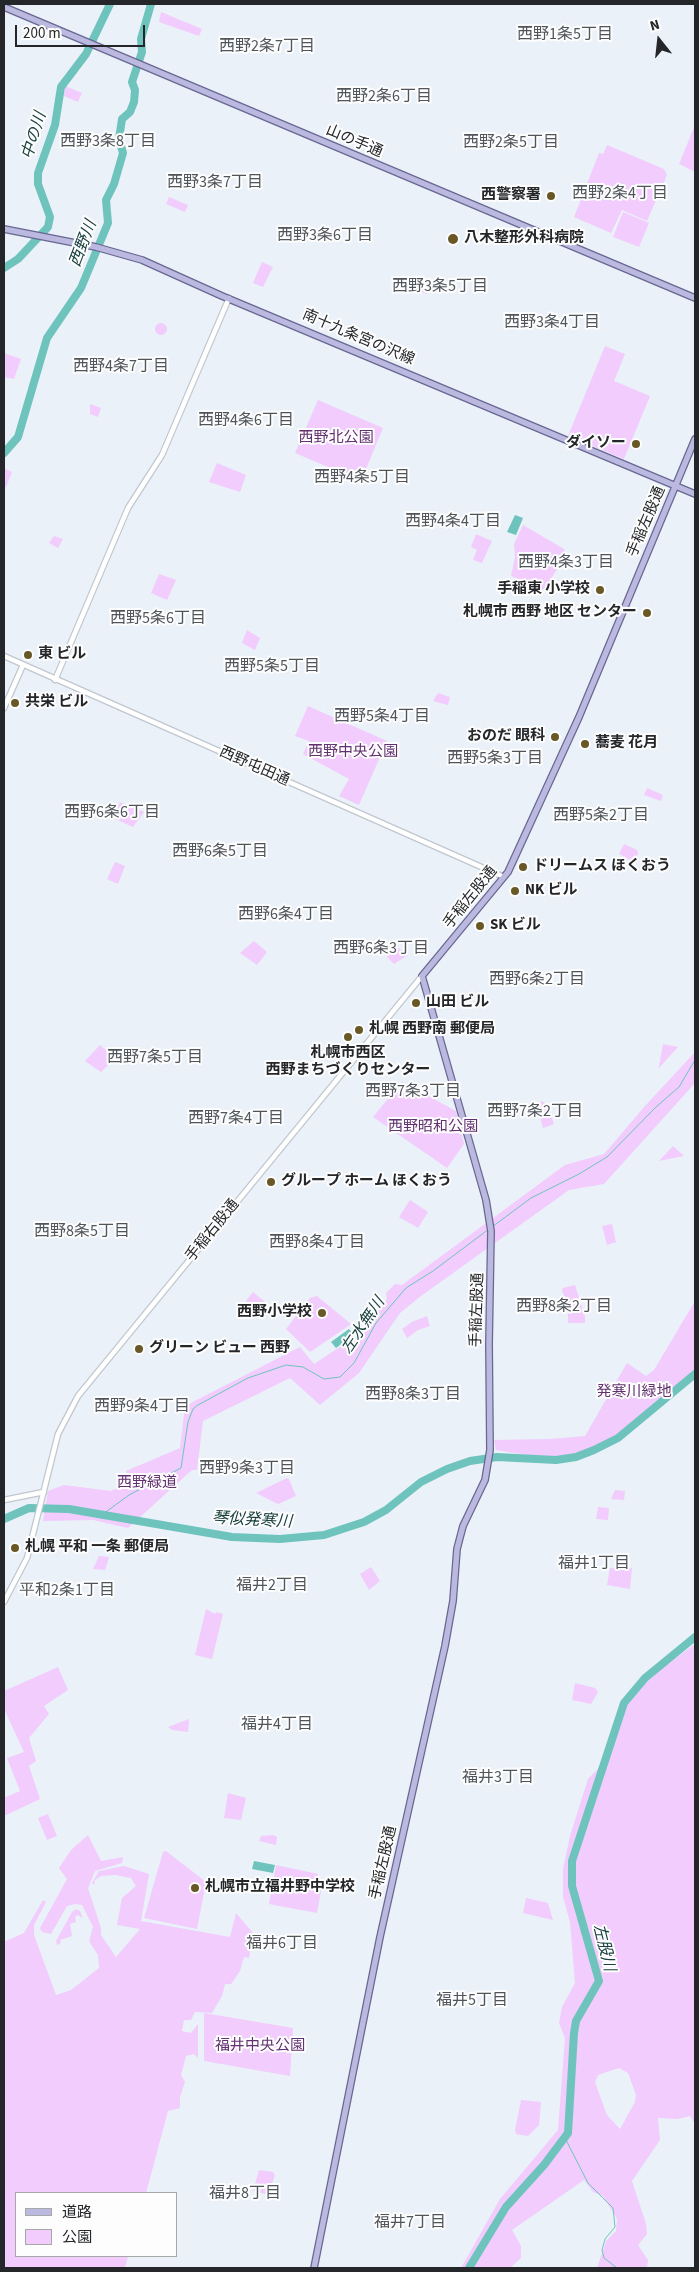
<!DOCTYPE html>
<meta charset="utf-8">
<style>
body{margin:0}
#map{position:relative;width:699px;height:2272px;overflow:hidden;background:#ebf1f9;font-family:"Source Sans 3","Noto Sans JP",sans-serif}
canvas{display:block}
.frame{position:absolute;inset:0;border:5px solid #242629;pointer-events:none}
.legend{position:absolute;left:15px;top:2192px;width:162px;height:65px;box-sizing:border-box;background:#fdfdfd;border:1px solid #a6a7a8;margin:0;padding:6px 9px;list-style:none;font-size:15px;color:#242629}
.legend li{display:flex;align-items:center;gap:10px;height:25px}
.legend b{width:25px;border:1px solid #a6a7a8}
.north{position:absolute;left:634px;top:15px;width:50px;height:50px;-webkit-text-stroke:4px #fdfdfd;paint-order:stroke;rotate:344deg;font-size:14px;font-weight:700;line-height:20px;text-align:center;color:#242629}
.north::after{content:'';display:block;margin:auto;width:18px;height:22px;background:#242629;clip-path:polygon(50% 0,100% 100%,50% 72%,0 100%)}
.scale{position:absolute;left:15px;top:25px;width:130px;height:22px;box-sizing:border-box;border:2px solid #242629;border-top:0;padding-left:6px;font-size:15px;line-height:18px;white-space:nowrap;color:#242629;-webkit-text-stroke:4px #fdfdfd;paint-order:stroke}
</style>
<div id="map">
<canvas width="699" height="2272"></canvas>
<div class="frame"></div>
<ul class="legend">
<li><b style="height:6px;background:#bbb9df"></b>道路</li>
<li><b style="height:14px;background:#f1ccfc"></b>公園</li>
</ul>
<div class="north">N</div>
<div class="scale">200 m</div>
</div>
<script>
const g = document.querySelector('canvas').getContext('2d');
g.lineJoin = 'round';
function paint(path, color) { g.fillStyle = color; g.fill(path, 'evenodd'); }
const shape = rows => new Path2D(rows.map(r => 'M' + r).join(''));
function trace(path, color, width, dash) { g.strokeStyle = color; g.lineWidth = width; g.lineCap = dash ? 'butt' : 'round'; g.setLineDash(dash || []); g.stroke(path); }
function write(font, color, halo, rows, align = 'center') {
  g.font = font + ' "Source Sans 3","Noto Sans JP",sans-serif'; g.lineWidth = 4; g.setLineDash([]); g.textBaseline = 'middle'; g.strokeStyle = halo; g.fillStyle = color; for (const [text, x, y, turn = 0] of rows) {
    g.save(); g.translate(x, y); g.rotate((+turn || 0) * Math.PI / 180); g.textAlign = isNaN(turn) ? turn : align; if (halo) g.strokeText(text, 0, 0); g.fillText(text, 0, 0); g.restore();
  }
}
const green = shape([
 [161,12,202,29,199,36,159,22],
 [65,86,82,93,78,102,64,96],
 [695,125,695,172,679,164],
 [607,145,664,169,667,175,647,221,622,210,611,233,574,217,599,153,603,154],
 [169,197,188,205,185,212,166,204],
 [623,212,649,223,639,247,613,237],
 [262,262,273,267,263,287,253,283],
 [419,278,431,283,427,294,414,289],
 '155 329a6 6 0 1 1 12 0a6 6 0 1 1-12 0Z',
 [605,346,625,354,614,381,650,396,624,459,568,436],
 [4,353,21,359,14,379,4,377],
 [318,400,383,428,361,481,338,471,331,484,322,481,328,467,295,453],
 [90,404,101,408,98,417,90,414],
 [217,463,246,475,240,492,209,482],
 [4,468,12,472,6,487,4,487],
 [523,525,564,549,566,555,544,590,511,576,515,557,514,544],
 [476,534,492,541,482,563,473,560,477,550,471,547],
 [54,536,63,539,58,548,49,543],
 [159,574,176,580,167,600,151,593],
 [247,630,260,638,255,650,242,643],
 [438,693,450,697,448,705,433,701],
 [308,706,387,741,359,805,339,796,349,779,303,754,309,741,295,736],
 [647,788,663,795,661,801,644,795],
 [120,802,144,812,133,827,113,818],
 [624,844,637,850,638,853,634,862,619,854],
 [115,862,125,866,118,884,107,879],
 [254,941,267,952,257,965,240,953],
 [391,943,408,955,394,964,387,957,391,952,387,949],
 [663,1044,678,1047,659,1068,659,1066],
 [100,1045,115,1058,101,1072,85,1061],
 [695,1052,695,1083,604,1184,569,1190,421,1296,400,1313,359,1373,320,1405,290,1378,203,1421,197,1470,192,1470,128,1528,93,1520,43,1521,48,1491,64,1485,111,1491,120,1487,120,1483,128,1478,126,1471,180,1448,185,1406,300,1347,314,1364,361,1333,387,1299,386,1293,395,1284,402,1285,565,1165,604,1154,645,1106],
 [402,1082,456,1111,464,1144,447,1168,373,1117],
 [541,1101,547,1104,554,1124,543,1128,539,1113,533,1118],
 [673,1146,684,1156,659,1161],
 [410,1200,428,1212,418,1228,399,1217],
 [612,1224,616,1242,607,1245,602,1226],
 [575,1285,585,1317,585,1323,568,1323,568,1309,562,1290,563,1288],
 [253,1292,265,1302,258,1311,246,1301],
 [317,1296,351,1324,310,1352,286,1329,310,1298],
 [695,1301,695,1371,619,1436,575,1456,539,1457,496,1450,494,1440,550,1439,585,1436,627,1363,646,1376,654,1370],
 [427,1316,430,1326,418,1330,407,1338,402,1329,412,1322],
 [287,1478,289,1479,296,1496,278,1504,256,1493],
 [615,1490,625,1491,624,1500,611,1499],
 [598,1507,609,1508,608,1520,596,1519],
 [99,1556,109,1557,105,1570,93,1569],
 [371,1567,380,1581,369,1590,360,1574],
 [610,1568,632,1568,630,1589,607,1585],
 [206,1609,215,1614,216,1612,223,1614,212,1659,195,1655],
 [695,1644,695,2124,690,2116,678,2119,658,2118,660,2140,632,2181,646,2224,647,2234,638,2245,648,2260,647,2268,597,2268,606,2241,616,2231,617,2219,603,2196,593,2192,584,2180,512,2230,521,2246,521,2258,510,2268,461,2268,500,2199,558,2130,565,2038,559,2023,562,2007,575,1983,570,1922,563,1897,563,1869,570,1836,588,1779,609,1757,630,1697,658,1671],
 [619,2068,628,2073,636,2095,635,2102,620,2129,607,2115,595,2082,598,2075],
 [58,1667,68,1690,44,1706,49,1714,29,1738,36,1761,29,1766,40,1799,4,1816,4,1798,20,1791,7,1758,24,1752,4,1709,4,1691],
 [575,1683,595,1688,598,1692,591,1704,572,1700],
 [189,1719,188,1732,172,1730,168,1727],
 [228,1793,246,1798,241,1820,224,1818],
 [48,1814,57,1836,47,1840,38,1818],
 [88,1835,101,1861,123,1857,122,1863,95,1871,88,1888,101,1928,101,1935,116,1957,140,1929,117,1925,122,1898,136,1886,131,1878,115,1875,101,1876,95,1880,94,1885,92,1883,99,1871,124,1866,149,1874,141,1921,230,1937,236,1913,253,1933,249,1958,244,1957,240,1971,231,1984,225,1984,222,1996,212,2013,195,2012,191,2020,184,2020,182,2031,191,2033,198,2024,198,2058,194,2054,186,2056,181,2075,185,2082,180,2097,180,2108,168,2111,146,2193,16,2193,16,2256,128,2256,125,2268,4,2268,4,1942,24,1933,43,1900,46,1902,34,1925,34,1935,56,1995,71,1990,99,1968,98,1955,89,1941,93,1927,82,1905,75,1904,67,1906,51,1934,42,1932,40,1928,67,1879,59,1868,71,1850],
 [273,1835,277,1837,276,1845,259,1841,261,1836],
 [166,1851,206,1882,197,1929,144,1918,163,1852],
 [276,1865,318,1874,317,1878,323,1880,317,1913,269,1904],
 [526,1898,548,1903,553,1920,523,1913],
 [76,1909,80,1911,83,1918,78,1915,75,1917,76,1922,70,1924,72,1936,60,1940,61,1943,57,1945,56,1941,72,1912],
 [204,2013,293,2028,290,2076,204,2061],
 [521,2100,541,2102,539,2125,528,2136,516,2134,515,2130],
 [259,2170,273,2172,275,2175,269,2192,265,2194,253,2191]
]);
const water = shape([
 [515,515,523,518,516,535,507,532],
 [349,1329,354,1335,336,1348,331,1342],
 [254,1861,275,1865,273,1873,252,1869]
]);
const stream = shape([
 [492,1227,531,1198,579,1174,607,1157,656,1107,679,1087,695,1060],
 [103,1514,129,1495,181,1468,188,1422,193,1409,198,1405,248,1378,286,1365,303,1367,324,1379,340,1377,354,1363,376,1323,406,1288,433,1271,489,1229],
 [565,2138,588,2183,613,2208,615,2227,605,2239,602,2250,604,2258,617,2268]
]);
const river = shape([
 [4,268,18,259,48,227,50,217,38,184,38,173,55,125,61,87,86,54,110,4],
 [4,453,18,437,47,338,81,288,108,223,106,200,114,184,123,153,119,139,122,119,130,112,134,102,135,90,132,82,142,52,141,39,151,4],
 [4,1519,29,1508,69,1509,232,1537,280,1539,324,1535,364,1522,386,1510,421,1482,447,1469,470,1461,497,1457,556,1460,576,1457,594,1450,618,1438,695,1374],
 [469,2268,506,2207,544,2165,568,2133,574,2033,576,2021,599,1981,572,1886,572,1861,624,1703,645,1678,695,1637]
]);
const minor = shape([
 [4,656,504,877],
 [55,680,128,508,162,455,229,298],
 [4,708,23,665],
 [4,1500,44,1492],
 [4,1602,27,1558,58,1434,78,1396,422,976]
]);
const major = shape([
 [4,7,695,298],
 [4,229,96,247,142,260,222,296,695,494],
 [314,2268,380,1937,445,1646,453,1601,457,1549,463,1526,485,1480,490,1450,489,1344,491,1231,486,1200,422,976,508,872,579,717,695,439]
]);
const markers = [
 [551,196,5,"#685826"],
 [453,239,6,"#685826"],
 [636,444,5,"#685826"],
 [600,590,5,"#685826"],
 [647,613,5,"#685826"],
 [28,655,5,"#685826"],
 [15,703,5,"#685826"],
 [555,737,5,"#685826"],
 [585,744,5,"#685826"],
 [523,867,5,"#685826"],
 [515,891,5,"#685826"],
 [480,926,5,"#685826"],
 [416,1003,5,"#685826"],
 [359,1030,5,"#685826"],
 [348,1037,5,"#685826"],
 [271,1182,5,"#685826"],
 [322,1313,5,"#685826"],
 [139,1349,5,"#685826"],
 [15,1548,5,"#685826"],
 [195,1888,5,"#685826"]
];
const streetNames = [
 ["山の手通",354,142,23],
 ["南十九条宮の沢線",358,338,23],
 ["手稲左股通",647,522,-67],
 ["西野屯田通",254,767,24],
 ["手稲左股通",471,898,-51],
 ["手稲右股通",213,1231,-51],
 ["手稲左股通",478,1310,-88],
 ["手稲左股通",384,1863,-77]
];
const poiNames = [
 ["西警察署",541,196,"right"],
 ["八木整形外科病院",464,239],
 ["ダイソー",626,444,"right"],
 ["手稲東 小学校",590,590,"right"],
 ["札幌市 西野 地区 センター",637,613,"right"],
 ["東 ビル",38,655],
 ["共栄 ビル",25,703],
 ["おのだ 眼科",545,737,"right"],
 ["蕎麦 花月",595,744],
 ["ドリームス ほくおう",533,867],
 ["NK ビル",525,891],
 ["SK ビル",490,926],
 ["山田 ビル",426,1003],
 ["札幌 西野南 郵便局",369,1030],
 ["札幌市西区",348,1054,"center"],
 ["西野まちづくりセンター",348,1071,"center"],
 ["グループ ホーム ほくおう",281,1182],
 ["西野小学校",312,1313,"right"],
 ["グリーン ビュー 西野",149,1349],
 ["札幌 平和 一条 郵便局",25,1548],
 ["札幌市立福井野中学校",205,1888]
];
const parkNames = [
 ["西野北公園",336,439],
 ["西野中央公園",353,753],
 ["西野昭和公園",433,1128],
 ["発寒川緑地",634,1393],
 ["西野緑道",147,1484],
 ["福井中央公園",260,2047]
];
const neighbourhoodNames = [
 ["西野1条5丁目",565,35],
 ["西野2条7丁目",267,47],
 ["西野2条6丁目",384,97],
 ["西野3条8丁目",108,142],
 ["西野2条5丁目",511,143],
 ["西野3条7丁目",215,183],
 ["西野2条4丁目",620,194],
 ["西野3条6丁目",325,236],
 ["西野3条5丁目",440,287],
 ["西野3条4丁目",552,323],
 ["西野4条7丁目",121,367],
 ["西野4条6丁目",246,421],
 ["西野4条5丁目",362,478],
 ["西野4条4丁目",453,522],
 ["西野4条3丁目",566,563],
 ["西野5条6丁目",158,619],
 ["西野5条5丁目",272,667],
 ["西野5条4丁目",382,717],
 ["西野5条3丁目",495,759],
 ["西野6条6丁目",112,813],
 ["西野5条2丁目",601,816],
 ["西野6条5丁目",220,852],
 ["西野6条4丁目",286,915],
 ["西野6条3丁目",381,949],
 ["西野6条2丁目",537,980],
 ["西野7条5丁目",155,1058],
 ["西野7条3丁目",413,1092],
 ["西野7条2丁目",535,1112],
 ["西野7条4丁目",236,1119],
 ["西野8条5丁目",82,1232],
 ["西野8条4丁目",317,1243],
 ["西野8条2丁目",564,1307],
 ["西野8条3丁目",413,1395],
 ["西野9条4丁目",142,1407],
 ["西野9条3丁目",247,1469],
 ["福井1丁目",594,1564],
 ["福井2丁目",272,1586],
 ["平和2条1丁目",67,1591],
 ["福井4丁目",277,1725],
 ["福井3丁目",498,1778],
 ["福井6丁目",282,1944],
 ["福井5丁目",472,2001],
 ["福井8丁目",245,2194],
 ["福井7丁目",410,2223]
];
const waterNames = [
 ["中の川",35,136,-73],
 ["西野川",84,244,-69],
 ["左水無川",364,1326,-56],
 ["琴似発寒川",252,1521,3],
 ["左股川",603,1948,76]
];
paint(green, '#f1ccfc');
paint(water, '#6ec4bd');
trace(stream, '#6ec4bd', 1);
trace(river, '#6ec4bd', 8);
trace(minor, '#c1c7ce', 7);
trace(major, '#686792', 8);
trace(minor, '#fff', 4.5);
trace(major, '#bbb9df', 5.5);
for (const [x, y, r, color] of markers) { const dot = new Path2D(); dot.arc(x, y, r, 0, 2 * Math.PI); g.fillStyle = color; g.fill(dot); trace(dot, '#fdfdfd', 2); }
write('15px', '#242629', '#fdfdfd', streetNames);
write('bold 15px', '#242629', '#fdfdfd', poiNames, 'left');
write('15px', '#623170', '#fdfdfd', parkNames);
write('16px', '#50555b', '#fdfdfd', neighbourhoodNames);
write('italic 16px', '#19413f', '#fdfdfd', waterNames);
</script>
